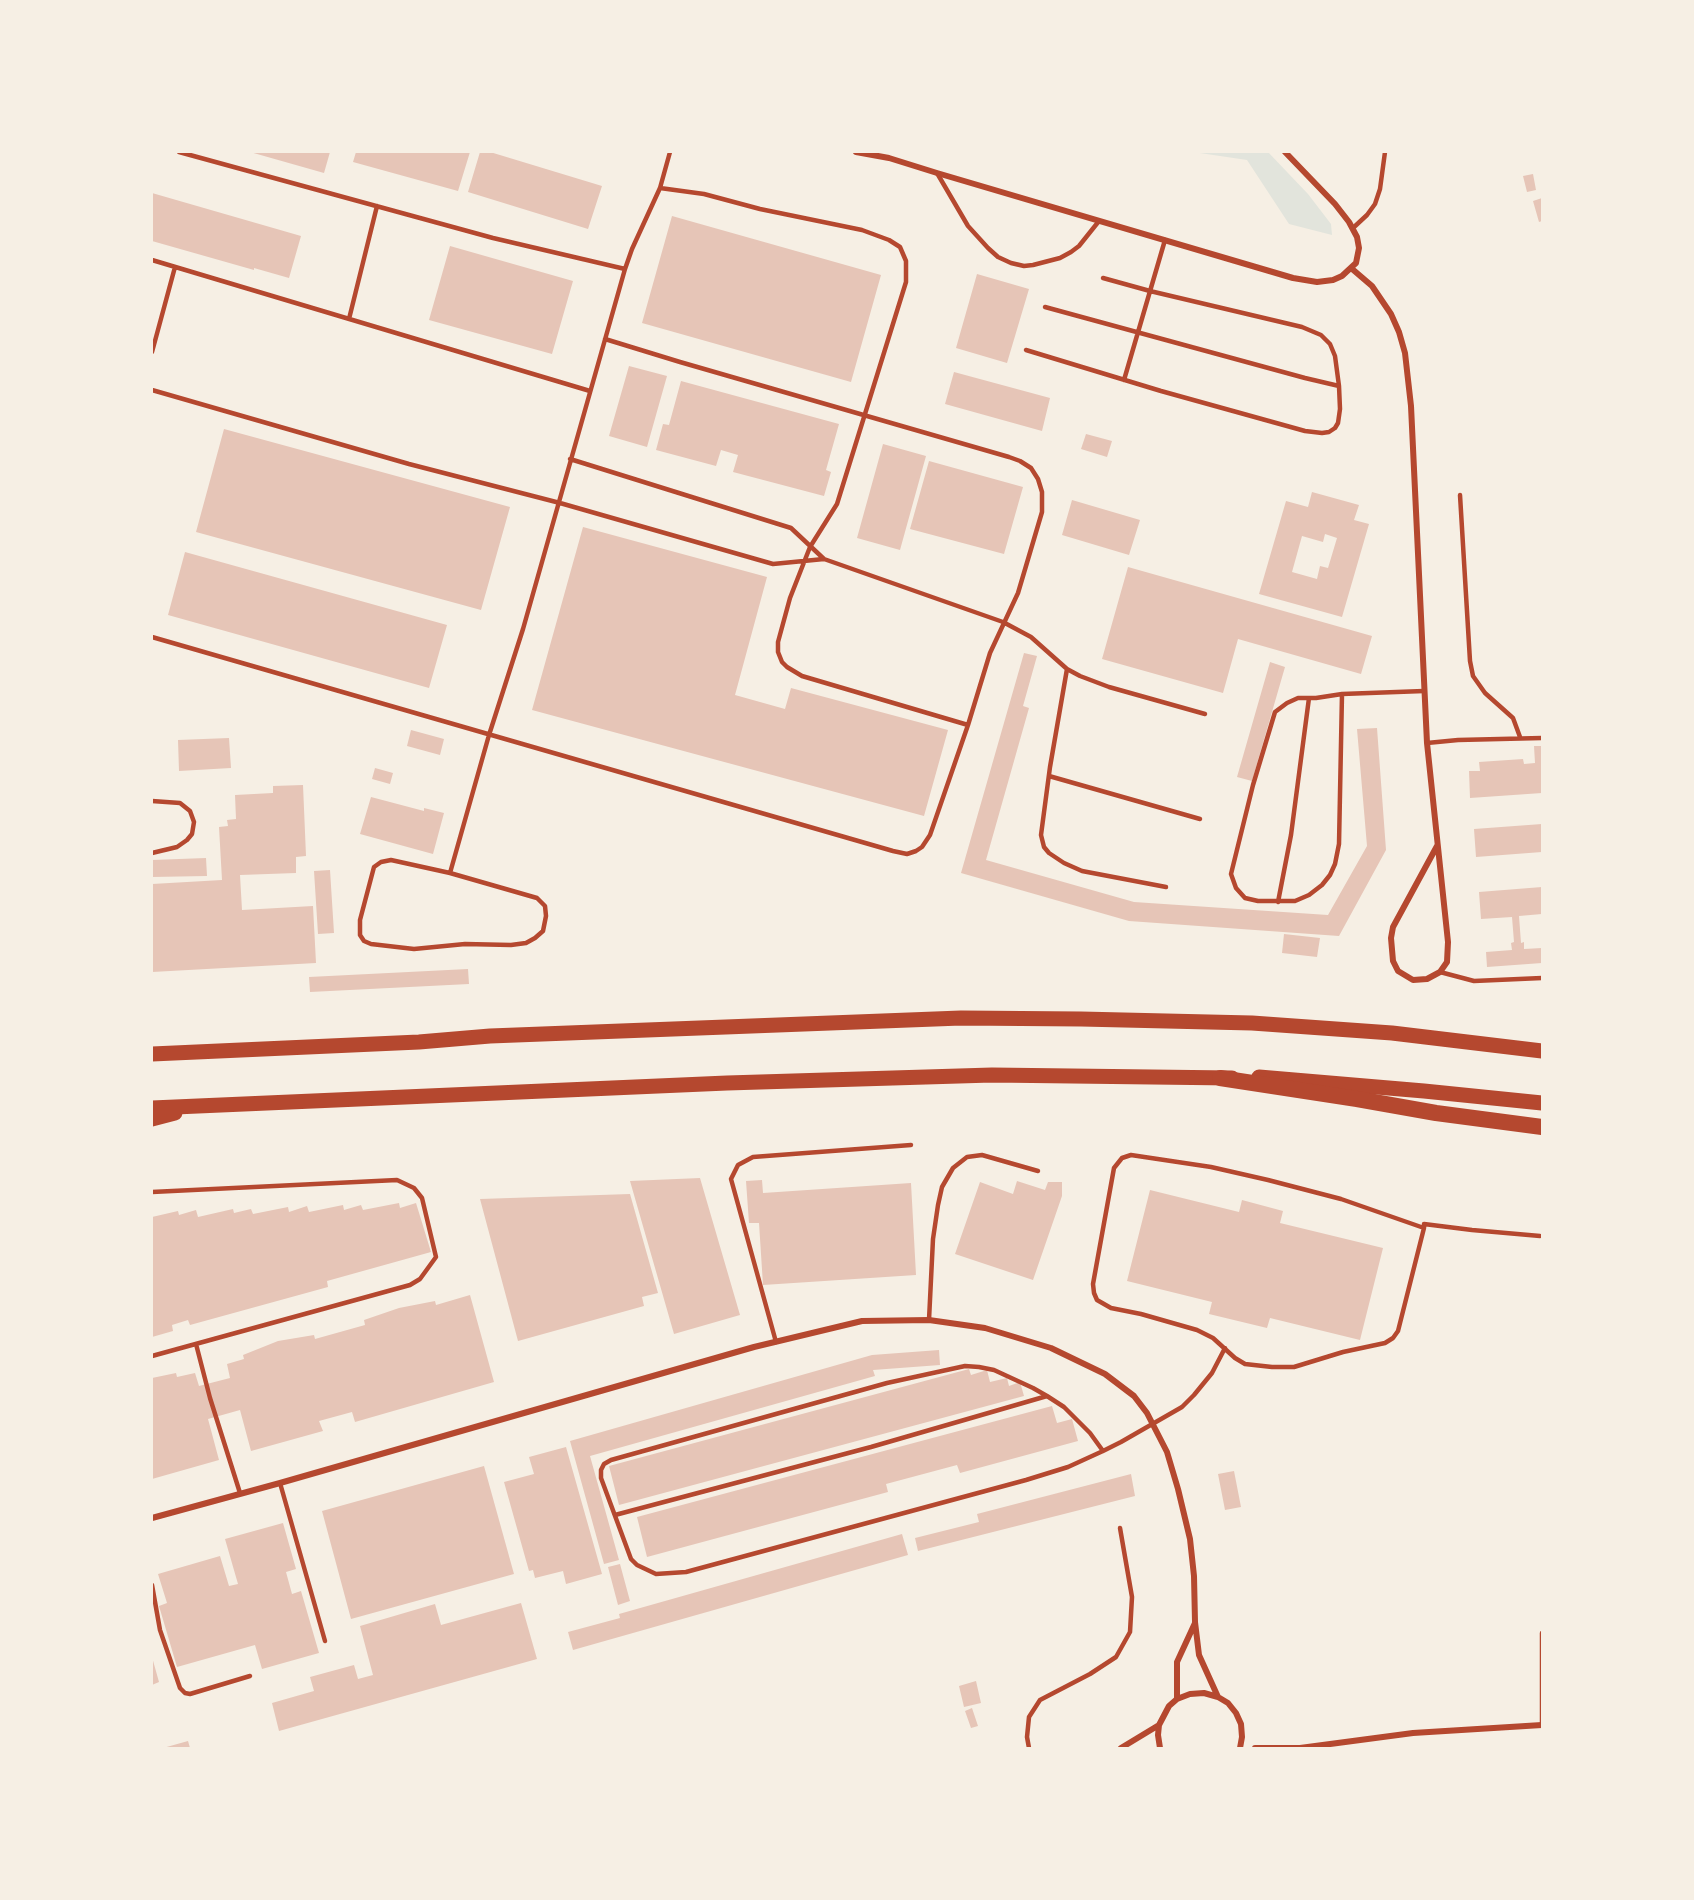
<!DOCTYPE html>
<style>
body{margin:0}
#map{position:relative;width:1694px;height:1900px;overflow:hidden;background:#f6efe4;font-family:"Source Sans 3",sans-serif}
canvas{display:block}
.frame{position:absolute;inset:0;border:153px solid #f6efe4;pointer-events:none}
</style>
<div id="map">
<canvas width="1694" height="1900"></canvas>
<div class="frame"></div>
</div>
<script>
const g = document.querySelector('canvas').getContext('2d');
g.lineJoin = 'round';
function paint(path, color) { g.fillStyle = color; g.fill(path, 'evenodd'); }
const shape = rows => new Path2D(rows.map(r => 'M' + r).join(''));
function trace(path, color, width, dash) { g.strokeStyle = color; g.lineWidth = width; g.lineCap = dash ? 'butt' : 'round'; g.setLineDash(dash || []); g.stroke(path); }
const green = shape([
 [1193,152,1268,152,1308,194,1331,224,1332,235,1289,224,1247,160]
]);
const building = shape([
 [250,152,330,152,324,173],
 [356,152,470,152,458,191,353,162],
 [480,152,490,152,602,186,588,229,468,192],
 [1533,174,1536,190,1527,192,1523,176],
 [152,193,301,236,289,278,254,268,254,270,152,241],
 [1542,198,1542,221,1539,222,1533,201],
 [672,216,881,275,851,382,642,323],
 [450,246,573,281,552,354,429,320],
 [977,274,1029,289,1007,363,956,348],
 [629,366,667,376,647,447,609,436],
 [954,372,1050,398,1042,431,945,404],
 [681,381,839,424,826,470,831,472,824,496,733,472,738,455,721,450,716,466,656,450,663,424,669,425],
 [224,429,510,507,481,610,196,532],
 [1086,434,1112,441,1107,457,1081,449],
 [883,444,926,456,900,550,857,538],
 [929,461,1023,487,1004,554,910,529],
 [1312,492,1359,505,1354,520,1369,524,1342,617,1259,594,1286,501,1308,507],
 [1325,534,1337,538,1328,568,1320,566,1317,579,1292,572,1302,536,1323,542],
 [1072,500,1140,520,1129,555,1062,535],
 [583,527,767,577,735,695,785,709,791,688,948,730,924,816,532,710],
 [185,552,447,625,429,688,168,615],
 [1128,567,1372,636,1361,674,1238,639,1223,693,1102,659],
 [1024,653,1037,656,1023,706,1029,708,986,860,1134,902,1328,915,1367,846,1357,729,1377,728,1386,850,1339,936,1129,921,961,873],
 [1270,662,1285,667,1252,781,1237,777],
 [411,730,444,739,440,755,407,746],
 [229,738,231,768,179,771,178,740],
 [1534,746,1541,746,1542,793,1470,798,1469,771,1480,771,1479,762,1523,759,1524,764,1535,763],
 [375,768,393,773,390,784,372,779],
 [303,785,306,856,296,857,296,873,240,875,242,910,313,906,316,963,152,972,152,884,222,880,219,827,228,826,227,820,236,819,235,795,273,793,273,786],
 [371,797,424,811,424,808,444,813,433,854,360,834],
 [1542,824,1542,852,1476,857,1474,829],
 [206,858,207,876,152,877,152,860],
 [330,870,334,933,318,934,314,871],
 [1542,887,1542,914,1519,916,1521,943,1524,942,1524,949,1542,948,1542,963,1487,967,1486,952,1512,950,1511,943,1514,942,1512,917,1481,919,1479,892],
 [1284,934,1320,938,1317,957,1282,953],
 [468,969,469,984,310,992,309,977],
 [700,1178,740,1315,674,1334,630,1181],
 [762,1180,763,1193,911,1183,916,1275,763,1285,759,1223,749,1223,746,1181],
 [1017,1181,1045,1190,1048,1182,1062,1182,1062,1196,1033,1280,955,1254,980,1182,1013,1194],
 [1150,1190,1239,1212,1242,1200,1283,1211,1280,1223,1383,1248,1360,1340,1270,1318,1267,1328,1209,1314,1212,1302,1127,1281],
 [630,1194,658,1293,642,1297,644,1306,518,1341,480,1199],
 [399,1203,400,1208,416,1203,431,1252,327,1281,328,1287,190,1325,188,1320,172,1325,173,1331,152,1337,152,1217,178,1211,179,1215,196,1210,198,1217,233,1209,234,1213,251,1209,253,1214,288,1207,289,1212,307,1206,309,1212,343,1205,344,1210,361,1205,363,1210],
 [470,1295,494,1382,355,1422,352,1412,319,1421,323,1431,251,1451,240,1410,208,1419,219,1460,152,1479,152,1378,176,1373,177,1377,195,1373,199,1386,230,1378,227,1364,244,1359,243,1355,278,1341,314,1335,315,1339,365,1325,364,1320,399,1308,435,1301,436,1305],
 [939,1350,940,1365,873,1370,875,1376,590,1456,619,1560,604,1564,570,1441,872,1355],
 [969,1369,971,1375,987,1370,990,1382,1007,1378,1009,1386,1020,1382,1024,1396,619,1505,609,1466],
 [1052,1406,1057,1423,1072,1419,1078,1441,960,1473,957,1465,886,1484,888,1492,647,1557,637,1517],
 [566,1447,602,1574,566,1584,563,1571,535,1578,533,1570,529,1571,504,1482,534,1474,529,1457],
 [484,1466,514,1574,351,1619,322,1511],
 [1234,1471,1241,1507,1225,1510,1218,1474],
 [1131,1474,1135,1496,918,1551,915,1538,979,1522,977,1514],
 [283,1523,296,1569,286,1572,292,1594,301,1591,319,1653,262,1669,255,1645,177,1667,159,1606,167,1603,158,1574,220,1556,229,1586,238,1584,225,1539],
 [902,1534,908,1555,573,1650,568,1632,620,1618,619,1614],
 [620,1564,630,1601,618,1605,608,1567],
 [521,1603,537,1659,279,1731,272,1703,314,1691,310,1677,354,1665,358,1679,373,1675,360,1626,435,1604,441,1625],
 [152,1657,159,1682,152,1685],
 [976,1681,981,1703,964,1707,959,1686],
 [972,1708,978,1726,971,1728,965,1711],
 [188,1741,190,1748,163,1748]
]);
const service = shape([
 [179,152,493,238,625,269],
 [937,173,968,226,988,248,998,257,1011,263,1024,266,1033,265,1060,258,1071,252,1079,246,1099,221],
 [660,188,704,194,760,209,862,230,889,240,900,247,906,261,906,282,837,504,810,547,790,598,778,642,778,652,782,662,787,667,802,676,968,725],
 [1353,228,1367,215,1375,204,1380,189,1385,152],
 [152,260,590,391],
 [1103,278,1150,291,1302,327,1321,335,1330,344,1335,356,1339,386],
 [349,319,377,206],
 [1026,350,1161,391,1305,431,1322,433,1329,432,1335,428,1338,423,1340,409,1339,386,1305,378,1045,307],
 [152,352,175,267],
 [1124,380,1165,240],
 [152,390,409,464,560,503,773,564,824,559],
 [570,459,791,528,824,559,1003,622,1031,637,1067,669,1080,676,1109,687,1205,714],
 [1460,495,1470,661,1473,676,1485,693,1513,718,1520,737],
 [152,637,893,851,907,854,916,851,922,847,930,835,968,725,990,653,1018,593,1042,512,1042,492,1038,479,1031,468,1020,461,1009,457,680,362,605,339],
 [1067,669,1050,767,1041,835,1044,847,1049,853,1064,863,1082,871,1166,887],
 [1342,694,1339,844,1335,864,1330,875,1322,885,1309,895,1295,901,1258,901,1245,898,1236,888,1231,874,1253,785,1275,712,1287,703,1298,698,1316,698,1342,694,1424,691],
 [1427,743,1458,740,1542,738],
 [1049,776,1200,819],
 [152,801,180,803,190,811,194,822,192,834,187,840,177,847,152,853],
 [391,860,450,873,537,898,545,906,546,916,543,931,535,938,526,943,511,945,465,944,414,949,371,944,364,941,360,935,360,920,374,867,381,862,391,860],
 [450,873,489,735,523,629,625,269,632,249,660,188,670,152],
 [1278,902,1291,835,1309,698],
 [1440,972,1474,981,1542,978],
 [152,1192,397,1180,414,1188,422,1198,436,1257,420,1279,410,1285,152,1356],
 [1424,1228,1341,1199,1268,1180,1211,1167,1131,1155,1122,1158,1114,1168,1093,1284,1094,1293,1097,1300,1111,1308,1141,1314,1197,1330,1213,1338,1235,1358,1245,1364,1272,1367,1294,1367,1343,1352,1385,1343,1393,1338,1398,1331,1424,1228,1424,1224,1472,1230,1540,1236],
 [929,1320,933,1239,938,1205,942,1187,953,1168,967,1157,982,1155,1038,1171],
 [776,1342,731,1179,738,1165,753,1157,911,1145],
 [196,1344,210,1398,240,1493],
 [1103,1451,1090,1433,1064,1407,1047,1396,1033,1388,994,1370,979,1367,965,1366,887,1383,611,1460,604,1464,601,1470,601,1478,631,1559,637,1565,656,1574,686,1572,1026,1480,1068,1467,1103,1451,1121,1442,1182,1407,1194,1395,1212,1373,1225,1348],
 [280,1483,325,1641],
 [615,1515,871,1447,1047,1396],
 [152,1585,160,1630,180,1688,185,1693,190,1694,250,1676],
 [1542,1725,1542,1633],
 [1029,1748,1027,1737,1029,1717,1040,1700,1090,1674,1116,1657,1130,1632,1132,1597,1120,1528]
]);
const minor = shape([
 [856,152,889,158,937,173,1293,278,1317,282,1333,280,1342,276,1356,263,1359,248,1357,237,1349,222,1335,204,1285,152],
 [1351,268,1372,286,1391,314,1399,332,1405,353,1411,406,1427,743,1448,942,1447,962,1440,972,1427,979,1413,980,1398,971,1393,961,1391,938,1393,927,1437,846],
 [152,1518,280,1483,754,1347,862,1321,929,1320,985,1328,1051,1348,1105,1374,1134,1396,1147,1413,1167,1452,1178,1489,1190,1539,1194,1576,1195,1622,1199,1655,1218,1697],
 [1177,1699,1177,1662,1195,1623],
 [1121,1748,1159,1725],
 [1160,1748,1158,1735,1159,1725,1169,1706,1177,1699,1190,1694,1204,1693,1218,1697,1228,1703,1236,1713,1241,1724,1242,1737,1240,1748],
 [1255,1748,1300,1748,1413,1733,1542,1725]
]);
const trunk = shape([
 [152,1054,419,1042,490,1036,961,1018,1081,1019,1252,1023,1392,1033,1542,1051],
 [1259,1077,1424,1091,1542,1103],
 [152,1108,727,1083,992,1075,1232,1078],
 [152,1119,175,1113]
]);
const motorway = shape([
 [1220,1078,1357,1099,1436,1113,1542,1127]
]);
paint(green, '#e2e4dc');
paint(building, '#e6c5b7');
trace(service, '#b5482f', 4.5);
trace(minor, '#b5482f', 6);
trace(trunk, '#b5482f', 15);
trace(motorway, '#b5482f', 16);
</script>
